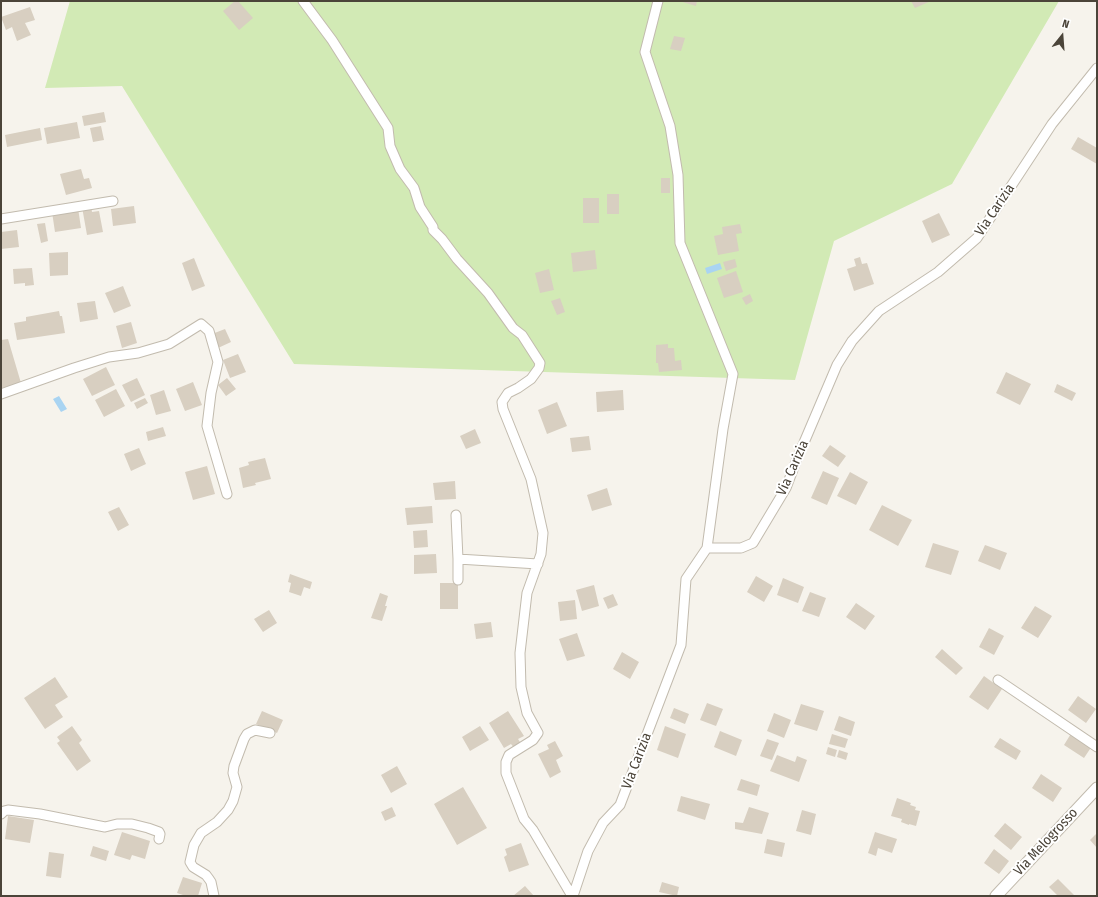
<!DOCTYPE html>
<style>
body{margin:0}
#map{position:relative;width:1098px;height:897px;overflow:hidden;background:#f6f3ec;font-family:"Fira Sans Condensed",sans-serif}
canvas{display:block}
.frame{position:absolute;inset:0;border:2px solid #4b4439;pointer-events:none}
.north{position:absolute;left:1042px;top:16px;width:40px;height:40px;-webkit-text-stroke:3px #fff;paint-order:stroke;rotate:17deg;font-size:11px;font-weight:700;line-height:16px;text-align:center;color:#4b4439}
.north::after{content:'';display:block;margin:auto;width:14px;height:18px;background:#4b4439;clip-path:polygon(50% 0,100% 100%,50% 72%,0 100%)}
</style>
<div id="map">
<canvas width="1098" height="897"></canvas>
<div class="frame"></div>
<div class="north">N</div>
</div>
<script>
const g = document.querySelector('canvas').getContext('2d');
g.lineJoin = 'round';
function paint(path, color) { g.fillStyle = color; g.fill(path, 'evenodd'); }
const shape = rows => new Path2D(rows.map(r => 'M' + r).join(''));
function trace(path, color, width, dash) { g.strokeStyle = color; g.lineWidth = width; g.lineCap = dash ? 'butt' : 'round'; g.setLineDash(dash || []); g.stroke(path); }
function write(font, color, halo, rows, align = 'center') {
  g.font = font + ' "Fira Sans Condensed",sans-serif'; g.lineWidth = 4; g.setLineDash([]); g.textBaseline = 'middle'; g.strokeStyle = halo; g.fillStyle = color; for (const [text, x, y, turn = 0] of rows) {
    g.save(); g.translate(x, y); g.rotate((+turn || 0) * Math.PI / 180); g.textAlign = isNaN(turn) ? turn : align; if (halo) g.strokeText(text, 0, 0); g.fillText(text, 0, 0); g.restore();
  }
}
const green = shape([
 [70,1,1059,1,952,184,834,241,795,380,294,364,122,86,45,88]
]);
const water = shape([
 [720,263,722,269,707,274,705,268],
 [59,396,67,409,61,412,53,399]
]);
const building = shape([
 [235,1,238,1,253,18,239,30,223,11],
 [679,1,697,1,696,6],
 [911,1,931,1,915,8],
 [30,7,35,20,25,23,31,35,17,41,12,27,6,30,1,17],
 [674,36,685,38,681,51,670,49],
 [104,112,106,122,84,126,82,116],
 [77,122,80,138,47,144,44,128],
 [101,126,104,140,93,142,90,128],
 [40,128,42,140,7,147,5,135],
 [1078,137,1097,148,1097,164,1071,149],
 [81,169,84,179,89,178,92,188,66,195,60,174],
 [661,178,670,178,670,193,661,193],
 [607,194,619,194,619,214,607,214],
 [583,198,599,198,599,223,583,223],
 [91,205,92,212,99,211,103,232,87,235,82,207],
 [134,206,136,223,113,226,111,209],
 [78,208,81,228,55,232,52,212],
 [939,213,950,235,932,243,922,221],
 [45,223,48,241,41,243,37,224],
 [740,224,742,233,736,234,739,251,718,255,714,236,723,234,722,227],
 [17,230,19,247,1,249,1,232],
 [595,250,597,269,573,272,571,253],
 [68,252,68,275,50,276,49,253],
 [860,257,862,264,867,263,874,284,854,291,847,269,856,266,854,259],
 [194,258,205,286,192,291,182,263],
 [735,259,737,267,726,271,723,262],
 [32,268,34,285,25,286,25,283,14,284,13,269],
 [549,269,554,290,540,293,535,273],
 [736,271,743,292,724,298,717,278],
 [123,286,131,306,114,313,105,293],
 [750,294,753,301,746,305,742,298],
 [560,298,565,312,557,315,551,301],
 [95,301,98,319,80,322,77,303],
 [59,311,60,316,62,316,65,333,17,340,14,323,26,321,26,317],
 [131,322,137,343,122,348,116,326],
 [225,329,231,342,218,348,212,334],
 [8,339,21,383,2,388,1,340],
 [668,344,668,348,674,348,675,361,681,360,682,370,659,372,658,363,656,363,656,345],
 [238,354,246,372,230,378,223,360],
 [106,367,115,385,92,396,83,379],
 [1006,372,1031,384,1020,405,996,393],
 [137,378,145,395,131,402,122,385],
 [227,378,236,389,226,396,218,385],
 [193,382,202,405,185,411,176,389],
 [1057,384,1076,393,1072,401,1054,392],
 [116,389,125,406,104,417,95,400],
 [164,390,171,411,156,415,150,395],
 [623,390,624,410,597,412,596,392],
 [145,398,148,403,137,409,134,403],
 [557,402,567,426,547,434,538,410],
 [163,427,166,436,148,441,146,432],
 [475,429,481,443,466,449,460,436],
 [589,436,591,450,572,452,570,438],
 [830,445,846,456,838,467,822,456],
 [139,448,146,464,131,471,124,454],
 [265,458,271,479,255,483,256,485,243,488,239,468,249,465,248,462],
 [207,466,215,494,193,500,185,472],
 [823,471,839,478,827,505,811,498],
 [850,472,868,482,856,505,837,496],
 [455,481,456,499,435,500,433,483],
 [607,488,612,505,592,511,587,495],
 [882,505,912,520,898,546,869,530],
 [432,506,433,523,407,525,405,508],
 [119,507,129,525,118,531,108,512],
 [427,530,428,547,414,548,413,531],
 [933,543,959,551,951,575,925,567],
 [985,545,1007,553,1000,570,978,561],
 [436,554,437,573,414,574,414,555],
 [290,574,312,582,310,589,304,587,301,596,289,592,291,583,288,582],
 [756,576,773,586,764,602,747,592],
 [783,578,804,587,798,603,777,595],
 [440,583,458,583,458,609,440,609],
 [594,585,599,606,582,611,576,590],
 [810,592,826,598,819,617,802,611],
 [380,593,388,596,385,606,387,606,382,621,371,618],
 [613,594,618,605,608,609,603,598],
 [575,600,577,619,560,621,558,602],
 [856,603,875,616,865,630,846,617],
 [1035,606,1052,616,1038,638,1021,628],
 [269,610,277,623,263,632,254,619],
 [491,622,493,637,476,639,474,624],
 [989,628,1004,636,994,655,979,647],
 [577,633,585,656,567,661,559,639],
 [942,649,963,668,956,675,935,657],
 [622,652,639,662,630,679,613,669],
 [984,676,1002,689,988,710,969,697],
 [55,677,68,697,55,705,63,717,45,729,24,698],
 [1078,696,1096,709,1086,723,1068,710],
 [707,703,723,709,716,726,700,720],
 [801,704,824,711,817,731,794,724],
 [674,708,689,714,685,724,670,718],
 [262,711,283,720,277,733,256,724],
 [508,711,524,736,518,739,522,745,515,749,511,744,504,748,489,723],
 [774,713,791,720,784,738,767,731],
 [839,716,855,722,851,736,834,730],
 [72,726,82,740,79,743,91,761,77,771,57,743,60,741,57,737],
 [480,726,489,740,470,751,462,737],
 [665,726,686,734,678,758,657,750],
 [720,731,742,740,736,756,714,747],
 [1072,732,1092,746,1084,758,1064,745],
 [832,734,848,739,845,748,829,744],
 [1000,738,1021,751,1016,760,994,747],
 [767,739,779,743,772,760,760,756],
 [555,741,563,756,556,760,561,772,550,778,538,754,549,749,547,745],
 [828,747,837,750,835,757,826,754],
 [839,750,848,753,846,760,837,757],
 [777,755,795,762,797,756,807,760,799,782,770,771],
 [397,766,407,784,391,793,381,775],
 [1041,774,1062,788,1053,802,1032,788],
 [741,779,760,785,757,796,737,790],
 [463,787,487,828,457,845,434,804],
 [681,796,710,804,705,820,677,811],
 [897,798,911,803,910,805,916,807,915,810,920,811,916,826,909,824,909,825,901,822,902,819,891,816],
 [392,807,396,816,385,821,381,812],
 [749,807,769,813,762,834,735,829,735,822,743,823],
 [802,810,816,814,811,835,796,831],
 [8,816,34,820,30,843,5,839],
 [1005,823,1022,837,1011,850,994,836],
 [122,832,150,841,145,859,132,855,130,860,114,855],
 [875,832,897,839,892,853,878,848,876,856,868,853],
 [1097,833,1097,848,1090,840],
 [767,839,785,843,782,857,764,853],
 [521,843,529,865,509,872,504,857,507,855,505,849],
 [93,846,109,851,106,861,90,856],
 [994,849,1009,861,999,874,984,863],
 [49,852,64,854,61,878,46,876],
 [183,877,202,883,198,896,186,896,177,893],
 [1058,879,1075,896,1058,896,1049,887],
 [662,882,679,887,677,896,659,892],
 [525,886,534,896,513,896]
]);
const minor = shape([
 [303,1,332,40,388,128,390,146,400,169,414,188,420,207,433,227,433,230,442,239,457,259,488,293,513,328,522,335,540,363,539,368,531,379,518,388,508,393,502,402,503,409,531,479,543,533,541,554,527,593,520,653,521,687,527,713,538,733,533,740,509,755,506,762,506,773,524,819,533,830,572,896],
 [658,1,645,52,670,126,678,175,680,243,733,374,723,429,707,548],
 [1,219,113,201],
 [1,394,74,368,109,357,138,353,169,344,201,324,209,331,218,362,211,393,207,426,227,494],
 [456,515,458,559,538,564],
 [458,559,458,580],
 [998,680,1097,747],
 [1,814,4,811,8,810,40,814,105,827,117,824,132,824,148,828,159,832,160,834,159,839],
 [214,896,211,882,209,879,206,875,193,867,190,862,194,845,201,833,217,822,228,810,233,801,237,787,233,773,234,766,244,739,247,734,255,730,270,733],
 [573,896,588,851,603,823,620,805,681,645,686,579,707,548,741,548,753,543,786,488,797,459,837,365,852,341,879,311,938,272,977,238,1052,124,1097,68]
]);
const tertiary = shape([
 [996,896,1097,788]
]);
const streetNames = [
 ["Via Carizia",995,210,-56],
 ["Via Carizia",793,468,-66],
 ["Via Carizia",637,761,-69],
 ["Via Melogrosso",1046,842,-47]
];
paint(green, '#d2eab5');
paint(water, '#a9d4f2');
paint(building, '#d8cfc1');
trace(minor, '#c2bbae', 11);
trace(tertiary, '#c2bbae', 13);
trace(minor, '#fff', 9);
trace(tertiary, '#fff', 11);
write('14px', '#4b4439', '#fff', streetNames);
</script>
